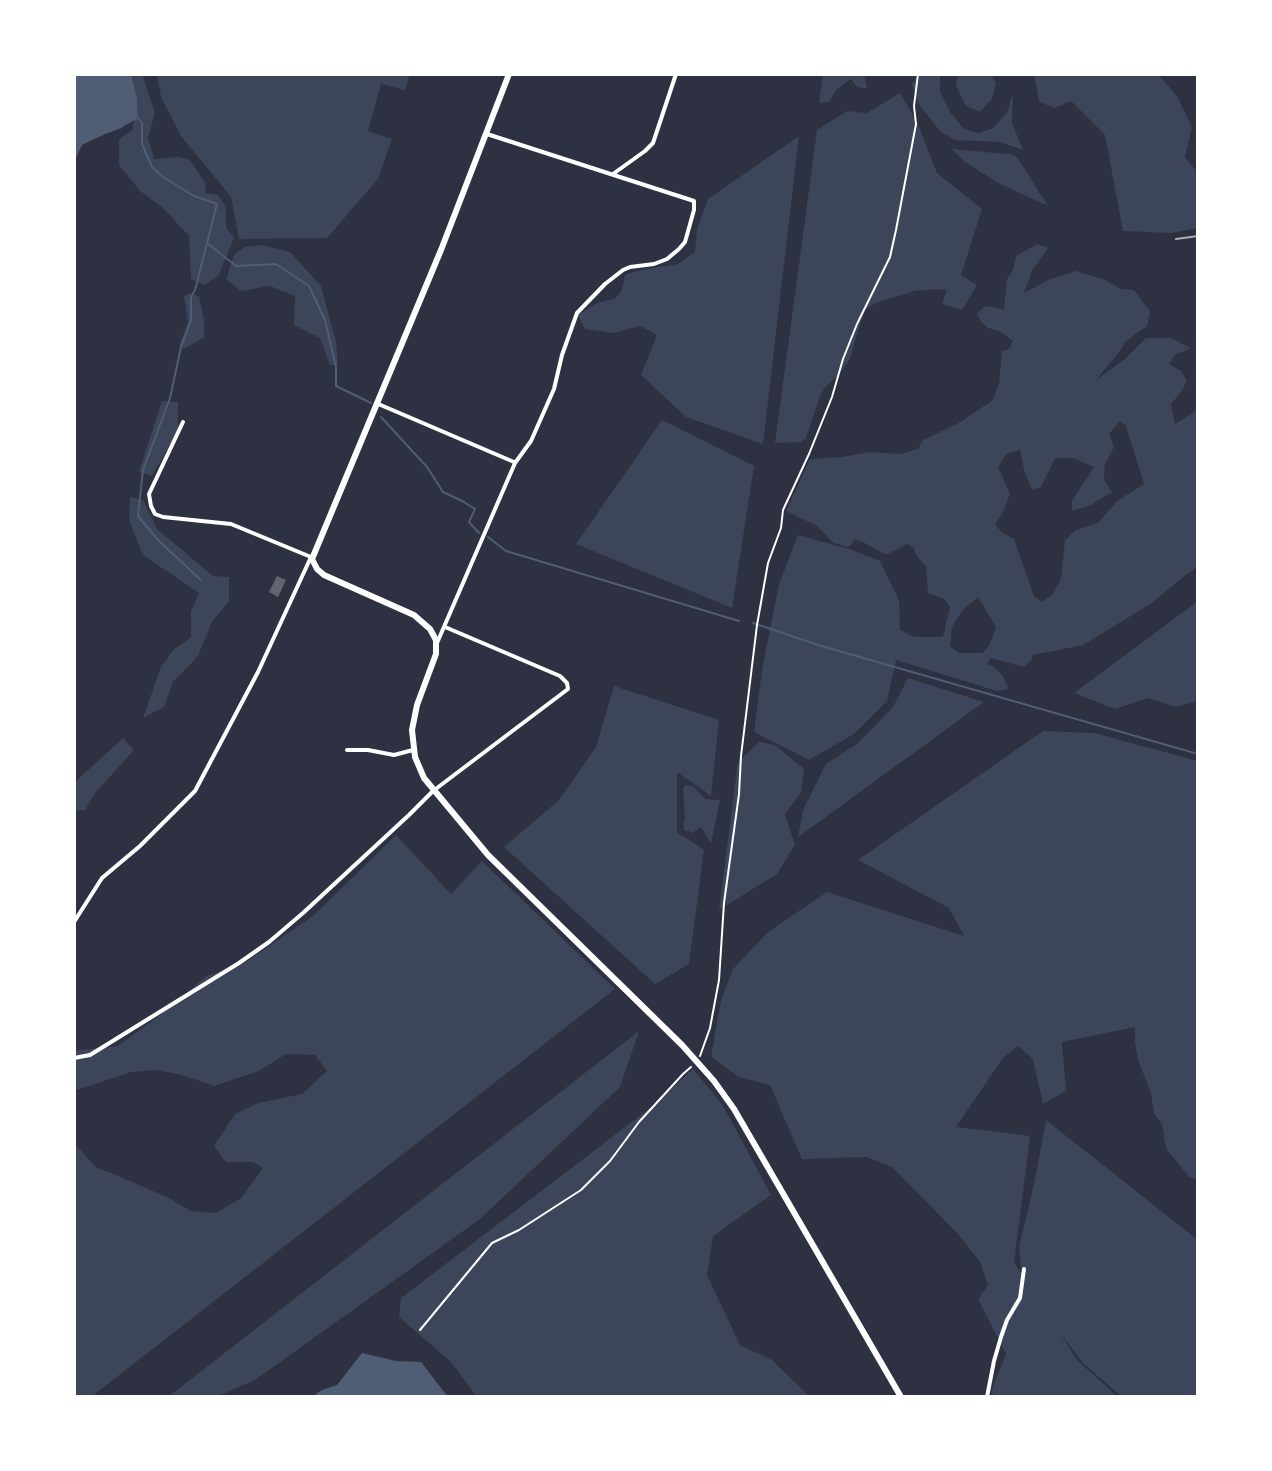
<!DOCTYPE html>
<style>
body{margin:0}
#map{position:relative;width:1272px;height:1471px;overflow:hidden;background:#2d3142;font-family:"PT Sans",sans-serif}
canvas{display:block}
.frame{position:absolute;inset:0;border:76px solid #fff;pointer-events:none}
</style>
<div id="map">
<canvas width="1272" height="1471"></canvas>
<div class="frame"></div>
</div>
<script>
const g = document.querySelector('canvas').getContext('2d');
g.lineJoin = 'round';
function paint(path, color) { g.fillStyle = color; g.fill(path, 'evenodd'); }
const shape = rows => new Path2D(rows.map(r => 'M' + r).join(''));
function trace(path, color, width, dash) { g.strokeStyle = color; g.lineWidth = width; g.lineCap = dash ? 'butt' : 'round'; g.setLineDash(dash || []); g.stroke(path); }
const green = shape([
 [131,74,142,74,155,113,148,138,154,159,178,157,190,160,206,184,205,193,218,195,226,208,226,227,234,238,219,275,204,285,191,279,189,236,162,207,140,191,119,165,119,139,132,130,134,120,138,118,137,98],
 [157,74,410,74,405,90,381,84,368,131,392,139,378,179,327,238,239,239,231,197,181,136,161,97],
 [823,74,864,74,867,88,861,88,856,86,851,79,837,89,829,102,819,103],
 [919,74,940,74,940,91,950,112,964,129,979,133,993,128,1007,112,1013,93,1012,123,1023,150,1000,142,955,140,940,131,918,103,912,84],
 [958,74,991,74,996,84,992,99,980,112,966,106,956,86],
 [1034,74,1158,74,1177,96,1192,127,1185,157,1198,173,1198,228,1170,233,1123,231,1105,135,1071,101,1055,108,1039,102],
 [900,93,917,122,937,173,982,209,961,275,977,285,962,310,942,304,947,290,936,289,915,291,878,302,864,310,850,359,838,376,826,386,820,396,806,438,801,442,775,443,817,130,847,111,867,113],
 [799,136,763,444,686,417,641,375,657,335,640,326,613,333,585,329,578,315,597,303,616,298,622,290,625,275,640,270,678,264,695,252,697,229,708,199],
 [951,148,960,150,1010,154,1017,157,1048,206,998,183,965,162],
 [1037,244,1048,248,1032,271,1024,293,1048,280,1076,271,1105,280,1121,289,1134,290,1150,311,1147,326,1125,342,1121,350,1096,380,1125,359,1146,338,1171,338,1191,348,1175,355,1169,364,1181,371,1187,381,1181,392,1171,404,1175,424,1198,409,1198,567,1183,577,1152,603,1083,645,1033,655,1031,661,1023,667,991,658,987,664,993,666,1002,675,1009,689,997,691,896,660,887,701,854,734,809,760,754,732,762,670,779,584,798,535,849,549,880,561,899,600,900,630,915,637,943,637,950,607,944,599,928,593,926,566,918,558,913,547,907,544,886,555,861,541,854,540,851,545,847,547,834,543,817,526,786,511,810,459,842,457,869,452,901,454,918,449,923,440,957,424,993,400,999,383,1002,351,1009,349,1013,341,999,331,988,328,981,322,977,314,985,306,1004,309,1007,279,1013,270,1016,256],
 [1120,421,1126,426,1144,484,1117,501,1098,523,1076,530,1065,540,1061,579,1052,595,1042,602,1034,596,1014,539,1003,533,995,525,1004,510,1010,494,998,467,1006,454,1020,450,1024,470,1032,490,1041,487,1055,458,1073,458,1094,467,1072,501,1072,511,1091,505,1112,492,1104,479,1105,464,1114,447,1109,434],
 [978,597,996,627,989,645,983,653,959,653,950,646,952,627,963,610],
 [262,245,290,252,321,286,336,342,338,365,330,365,320,338,294,325,295,296,270,286,241,291,226,279,234,255,244,247],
 [189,294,199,296,204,320,204,338,183,349,179,346,188,322,184,296],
 [162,401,178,402,178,430,152,476,139,472],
 [662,420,754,466,732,608,576,544],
 [130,497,143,500,157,529,213,576,229,577,229,601,212,622,198,656,173,682,164,707,143,718,161,667,173,650,191,637,191,611,199,593,143,555,129,520],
 [1198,601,1198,701,1176,707,1148,698,1115,709,1074,693],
 [908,678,984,702,798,837,803,810,826,764,857,744,893,707],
 [614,686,719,720,711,796,677,772,677,832,704,850,689,964,655,984,504,847,559,800,596,747],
 [1043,731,1094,733,1198,761,1198,1181,1189,1177,1166,1148,1162,1124,1154,1114,1151,1093,1138,1060,1135,1043,1135,1027,1062,1042,1066,1091,1043,1104,1033,1059,1018,1046,1003,1058,956,1127,1030,1136,1014,1263,1022,1274,1019,1247,1034,1184,1046,1120,1198,1240,1198,1397,1122,1397,1083,1363,1060,1333,1077,1360,1118,1397,993,1397,992,1389,1006,1354,978,1299,988,1285,980,1262,957,1233,892,1167,866,1157,802,1159,770,1085,739,1077,711,1057,721,1000,733,969,768,932,827,892,964,936,949,908,858,860],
 [123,738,134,750,96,792,85,810,74,811,76,781],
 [759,742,775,745,804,769,801,793,785,814,795,845,777,874,719,910,738,762],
 [685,785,693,786,705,799,720,800,711,844,701,827,692,833,684,830,683,823,685,819,683,789],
 [396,835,451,894,482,861,615,989,91,1397,74,1397,74,1143,97,1168,114,1174,169,1198,191,1211,216,1213,241,1198,263,1168,253,1162,226,1162,214,1146,235,1114,258,1103,302,1094,327,1071,315,1055,286,1054,259,1071,214,1086,185,1076,158,1070,131,1072,74,1091,74,1051,118,1046,175,1004,206,976,243,964,314,915],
 [639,1031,620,1087,480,1219,255,1380,216,1397,168,1397],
 [693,1069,722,1104,771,1195,713,1236,707,1275,740,1345,772,1360,810,1397,477,1397,451,1362,399,1317,401,1298,654,1105]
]);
const water = shape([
 [74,74,131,74,137,98,138,118,119,129,105,134,82,145,74,162],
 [362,1353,396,1361,421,1362,448,1397,312,1397,322,1390,337,1385]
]);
const stream = shape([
 [138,118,142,123,142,144,152,167,163,177,194,196,217,204,195,290,191,297,191,320,181,347,170,398,143,470,138,516,158,540,201,580],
 [207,243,236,266,276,264,309,286,325,320,336,367,336,386,371,403],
 [381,417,427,467,443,492,464,502,475,509,469,522,479,533],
 [488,537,506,551,739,621],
 [753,623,818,645,1198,754]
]);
const building = shape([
 [277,576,286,580,278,597,269,592]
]);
const path = shape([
 [700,1056,710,1028,719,980,724,903,739,794,741,756,757,625,768,563,781,528,783,510,809,454,832,397,843,359,857,324,890,257,896,230,916,124,914,106,918,74],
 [420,1330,492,1243,519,1230,581,1190,610,1161,639,1122,683,1074,691,1067]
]);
const minor = shape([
 [613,174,645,151,653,143,676,74],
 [376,403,514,462],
 [437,643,515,463,531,441,554,389,562,355,577,313,605,284,623,270,630,267,654,264,667,259,679,249,685,242,694,210,694,201,487,134],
 [347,750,368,750,394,755,413,750],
 [74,922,102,878,140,846,195,791,258,672,311,557,231,524,163,517,155,514,151,506,149,494,183,422],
 [74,1058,90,1055,239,963,269,942,303,913,409,815,433,791,568,689,567,683,560,676,445,627],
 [987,1397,994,1361,1001,1337,1007,1320,1020,1298,1024,1269]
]);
const primary = shape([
 [509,74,441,250,312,559,317,569,324,575,414,615,430,629,436,640,436,654,417,705,412,730,415,757,424,778,488,855,682,1045,714,1081,734,1109,901,1397]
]);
const rail = shape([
 [1176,239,1198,236]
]);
paint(green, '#3c4559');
paint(water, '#4f5d75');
trace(stream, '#4f5d75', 2);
paint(building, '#626471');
trace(path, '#fff', 2);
trace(minor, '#fff', 4);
trace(primary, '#fff', 6);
trace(rail, '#abadb3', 2);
</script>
